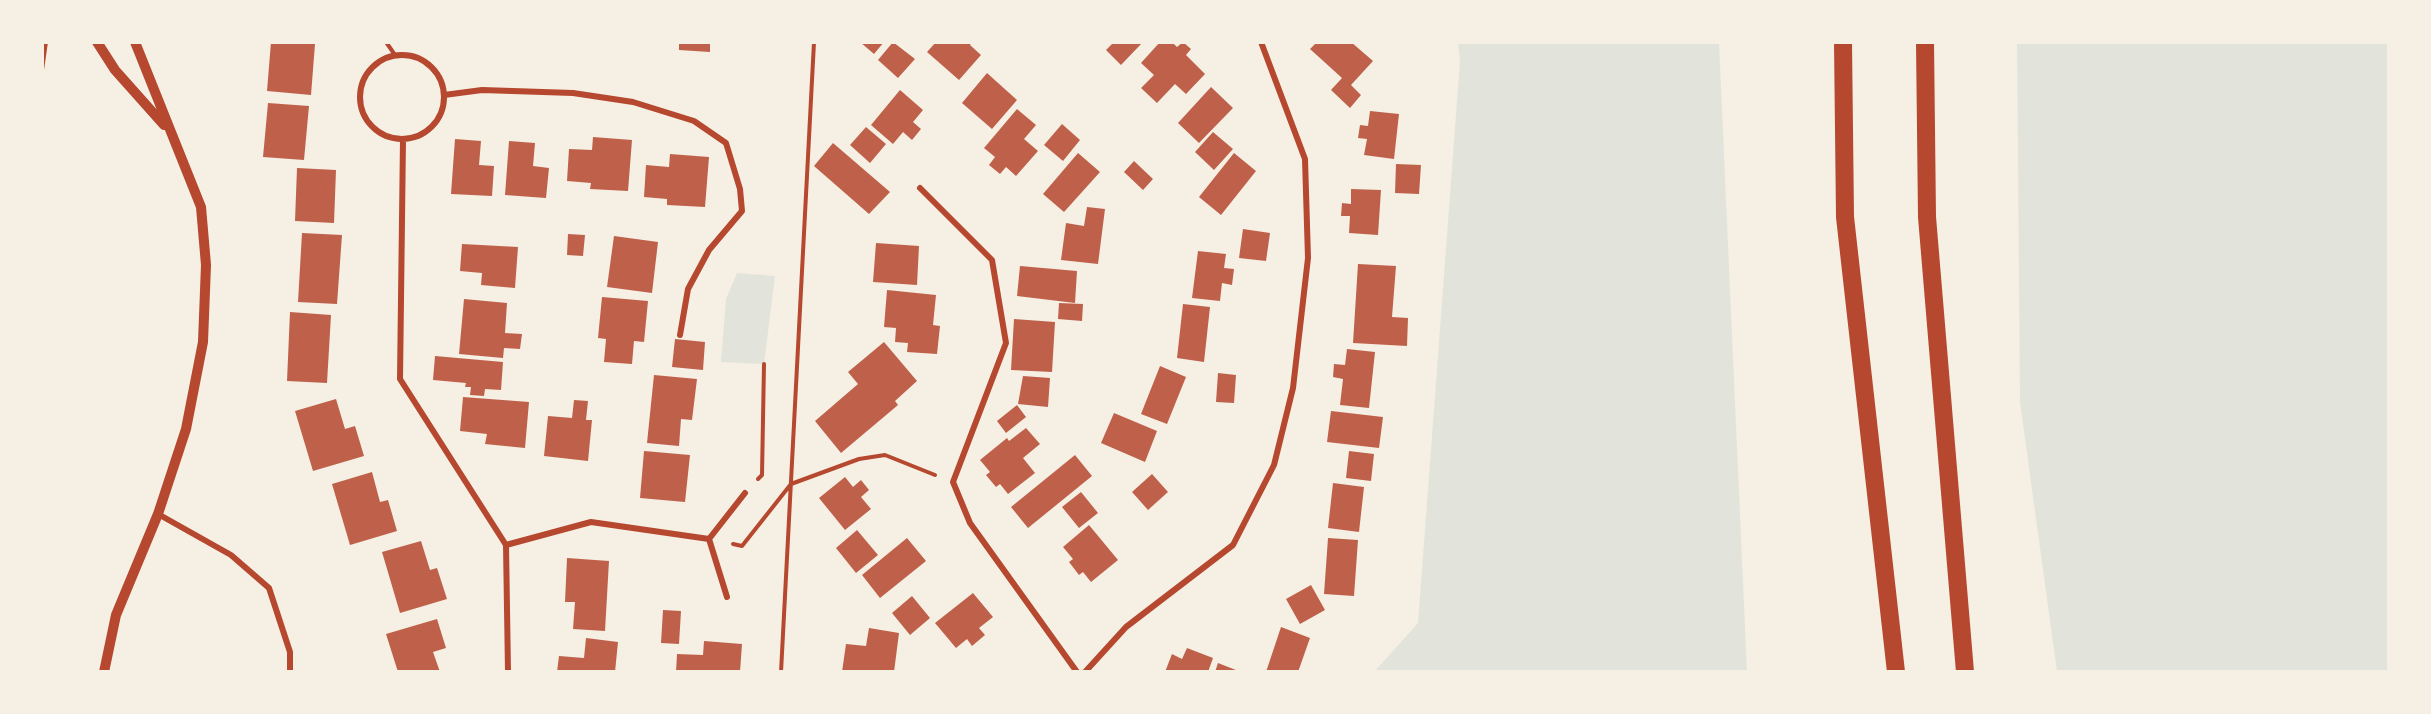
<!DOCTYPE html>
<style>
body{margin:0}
#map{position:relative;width:2431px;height:714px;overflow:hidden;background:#f6efe4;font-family:Helvetica,sans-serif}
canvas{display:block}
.frame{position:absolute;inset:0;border:44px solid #f6efe4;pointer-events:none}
</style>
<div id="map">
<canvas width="2431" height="714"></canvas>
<div class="frame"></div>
</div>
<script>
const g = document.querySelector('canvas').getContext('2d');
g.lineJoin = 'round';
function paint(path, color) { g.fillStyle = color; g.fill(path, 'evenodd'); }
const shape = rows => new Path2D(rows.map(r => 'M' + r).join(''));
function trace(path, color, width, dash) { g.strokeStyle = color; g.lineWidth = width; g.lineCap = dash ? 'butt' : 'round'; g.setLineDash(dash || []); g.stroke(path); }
const green = shape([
 [1458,42,1719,42,1747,672,1374,672,1418,623,1460,61],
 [2017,42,2389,42,2389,672,2057,672,2020,402],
 [737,273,775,276,764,364,721,362,726,299]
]);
const building = shape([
 [271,42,315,44,311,95,267,91],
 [679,42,710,42,710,52,679,50],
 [860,42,884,42,874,54],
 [893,42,915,59,898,78,878,60],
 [936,42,972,42,970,45,981,55,959,80,927,52],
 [1114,42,1143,42,1121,65,1106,50],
 [1160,42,1172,42,1177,47,1183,42,1191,49,1186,55,1205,74,1186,94,1175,84,1157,103,1141,88,1154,75,1141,63],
 [1317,42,1351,42,1373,61,1351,85,1361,95,1350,108,1331,90,1342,78,1310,49],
 [987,73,1017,100,992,129,962,103],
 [1211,87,1233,108,1199,143,1178,123],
 [900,90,923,110,913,122,921,129,912,140,903,132,893,144,871,125],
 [268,103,309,106,304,160,263,157],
 [1017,109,1036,125,1024,139,1038,151,1016,176,1006,167,1000,174,989,165,995,157,984,148],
 [1370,111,1399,114,1394,159,1364,155,1367,139,1358,138,1360,125,1368,126],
 [1062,124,1080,140,1063,161,1044,145],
 [866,127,886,144,870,163,850,145],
 [1213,132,1233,149,1214,170,1195,152],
 [593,137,632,140,628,191,590,189,591,183,567,181,569,149,592,150],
 [455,139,481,141,479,165,494,166,492,196,451,194],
 [509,141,535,143,533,166,549,168,546,198,505,195],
 [833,143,890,192,869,214,814,166],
 [1078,153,1100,172,1064,212,1043,194],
 [1234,153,1256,171,1221,215,1199,197],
 [670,154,709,157,705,207,667,205,667,199,644,197,646,165,669,167],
 [1134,161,1153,179,1143,190,1124,172],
 [1396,164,1421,165,1419,194,1395,193],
 [297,168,336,170,334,223,295,221],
 [1351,189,1381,190,1378,235,1349,233,1350,216,1341,216,1342,203,1351,204],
 [1087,207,1105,209,1098,264,1061,260,1066,223,1084,226],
 [1243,229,1270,233,1266,261,1239,258],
 [302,233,342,235,337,304,298,302],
 [568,234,585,235,583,256,567,255],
 [614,236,658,242,652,293,607,287],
 [876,243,919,246,917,285,873,282],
 [462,244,518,247,515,288,481,285,482,273,460,271],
 [1198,251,1226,254,1224,268,1234,269,1232,285,1222,283,1220,301,1192,298],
 [1358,264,1396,266,1392,317,1408,318,1407,346,1353,343],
 [1020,266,1077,271,1075,303,1017,296],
 [887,290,936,295,933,325,940,326,937,354,907,352,908,343,895,342,896,328,884,327],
 [602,297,648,301,644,342,634,341,632,364,604,362,606,339,598,338],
 [464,299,507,303,505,333,522,334,520,349,504,348,503,358,459,354],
 [1059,303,1083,304,1082,321,1058,319],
 [1183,304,1210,307,1204,362,1177,358],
 [290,312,331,315,327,383,287,381],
 [1014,319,1055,322,1052,372,1011,370],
 [675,339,705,342,703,370,672,367],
 [884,342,917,381,895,401,898,405,841,453,815,421,858,384,848,372],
 [1347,349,1375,352,1369,408,1340,405,1343,379,1333,377,1334,364,1345,365],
 [435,356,503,362,501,390,485,389,484,396,470,395,471,387,465,387,466,383,433,380],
 [1160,366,1186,377,1167,424,1141,414],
 [1218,373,1236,375,1234,403,1216,402],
 [654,375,697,379,692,420,681,419,679,446,647,443],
 [1023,376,1050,378,1048,407,1018,404],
 [463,397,529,402,525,448,485,444,487,434,460,431],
 [336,399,345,429,355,426,364,456,313,471,295,411],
 [574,400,588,401,586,420,592,420,588,461,544,456,548,416,572,418],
 [1017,405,1026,417,1006,433,997,421],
 [1331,411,1383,417,1379,448,1327,442],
 [1114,413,1157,431,1145,462,1101,443],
 [1026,428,1040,444,1023,458,1035,473,1008,494,1000,484,996,487,986,475,990,472,980,460,1007,438,1009,441],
 [644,451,690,455,685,502,640,498],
 [1349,451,1374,454,1371,481,1346,478],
 [1075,455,1092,476,1028,528,1011,507],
 [372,472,380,502,388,500,397,531,350,545,332,484],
 [1152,474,1168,492,1148,510,1132,492],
 [845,477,853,487,861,480,869,490,861,497,871,509,845,530,819,498],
 [1333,483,1364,487,1359,532,1328,528],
 [1081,492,1098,513,1079,528,1062,507],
 [1089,525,1118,560,1091,582,1083,572,1079,575,1069,562,1073,559,1063,547],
 [857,530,878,555,856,573,836,548],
 [907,538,926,561,880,598,862,575],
 [1328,538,1358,540,1354,596,1324,594],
 [421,541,430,570,437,568,447,599,400,613,382,552],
 [567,558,609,561,605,631,573,629,575,602,565,602],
 [1311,585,1325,610,1300,624,1286,599],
 [973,593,993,617,979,628,985,635,972,646,967,639,956,648,935,623],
 [912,596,930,618,910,635,892,613],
 [663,610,681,611,679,644,661,643],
 [437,619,446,648,433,652,440,672,398,672,386,634],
 [1281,627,1310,638,1298,672,1266,672],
 [869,628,899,633,894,672,842,672,846,644,866,646],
 [586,638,618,642,615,672,557,672,559,656,584,658],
 [704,641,742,644,740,672,676,672,677,654,703,655],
 [1187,648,1213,658,1208,672,1165,672,1172,654,1182,659],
 [1218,663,1241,672,1215,672]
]);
const path = shape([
 [386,42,395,55],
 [42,70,46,42],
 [758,479,762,475,764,364],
 [733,544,742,546,791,484,859,459,885,455,935,475],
 [781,672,814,42]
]);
const minor = shape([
 '360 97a42 42 0 1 1 84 0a42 42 0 1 1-84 0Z',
 [444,95,482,90,573,93,633,102,694,121,726,143,740,189,742,211,709,250,688,289,680,335],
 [403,139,400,379,506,545,508,672],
 [920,188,992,260,1006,343,953,482,970,523,1077,672],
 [158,514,231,555,269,588,290,652,290,672],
 [506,545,591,522,709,539],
 [727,597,709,539,745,493],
 [1085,672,1126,627,1233,545,1274,465,1293,388,1308,258,1305,159,1261,42]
]);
const tertiary = shape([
 [97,42,115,70,164,125],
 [104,672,116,615,158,514,186,429,203,342,206,265,201,207,135,42]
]);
const motorway = shape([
 [1843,42,1845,217,1896,672],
 [1925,42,1927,217,1965,672]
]);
paint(green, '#e2e4dc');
paint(building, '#bf614a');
trace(path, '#b5482f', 4);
trace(minor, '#b5482f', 6);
trace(tertiary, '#b5482f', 10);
trace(motorway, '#b5482f', 18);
</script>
